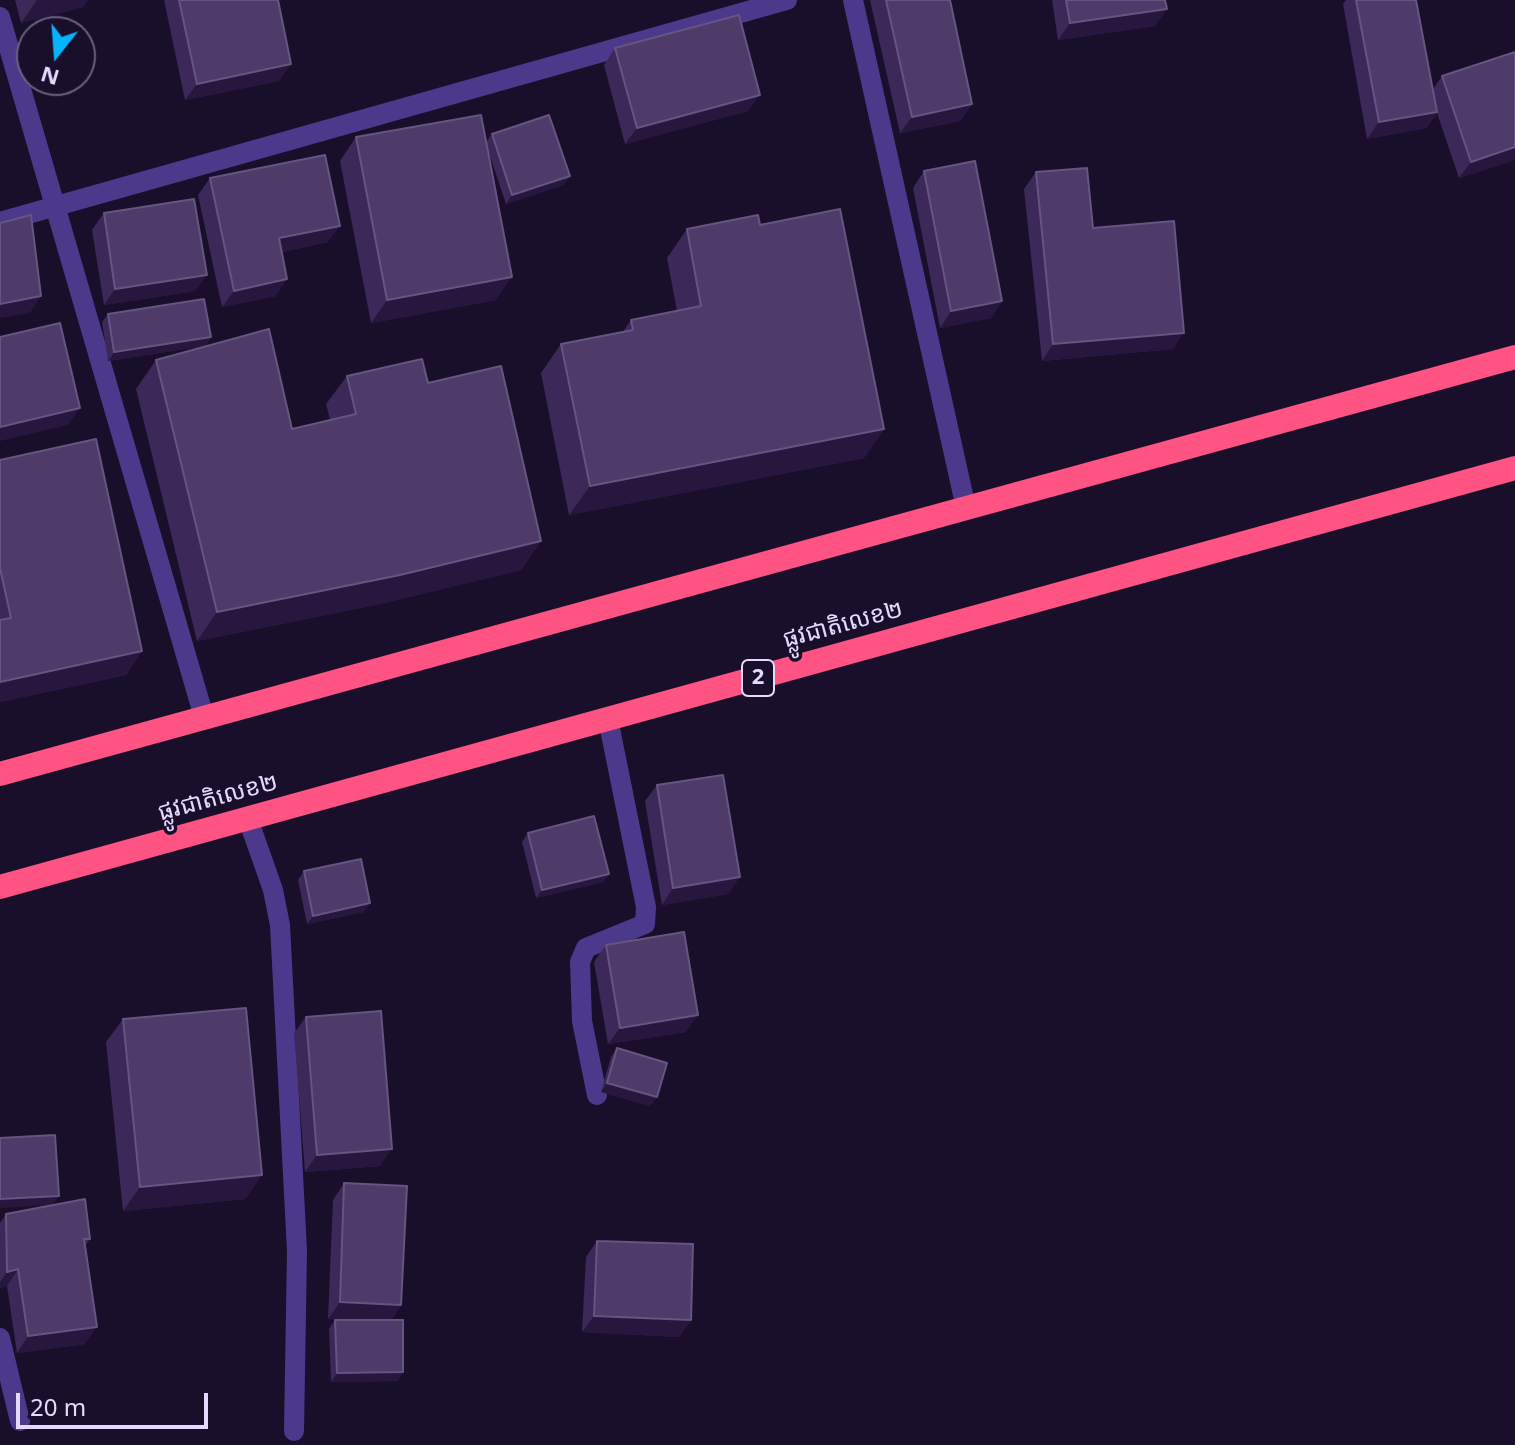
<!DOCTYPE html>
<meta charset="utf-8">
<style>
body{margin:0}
#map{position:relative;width:1515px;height:1445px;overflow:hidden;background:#1a0f2a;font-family:"Noto Sans",sans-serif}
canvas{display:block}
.north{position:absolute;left:16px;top:16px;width:80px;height:80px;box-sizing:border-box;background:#1a0f2a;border:2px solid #6b607f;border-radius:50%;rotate:197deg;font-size:22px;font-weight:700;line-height:32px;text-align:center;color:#e5d9ff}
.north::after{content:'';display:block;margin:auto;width:28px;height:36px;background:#05b3ff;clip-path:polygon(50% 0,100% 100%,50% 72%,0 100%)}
.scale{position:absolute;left:16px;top:1393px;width:192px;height:36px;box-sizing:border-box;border:4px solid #e5d9ff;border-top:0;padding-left:10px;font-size:24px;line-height:28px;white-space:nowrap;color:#e5d9ff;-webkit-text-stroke:6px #1a0f2a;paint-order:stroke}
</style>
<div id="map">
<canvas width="1515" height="1445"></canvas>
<div class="north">N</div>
<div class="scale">20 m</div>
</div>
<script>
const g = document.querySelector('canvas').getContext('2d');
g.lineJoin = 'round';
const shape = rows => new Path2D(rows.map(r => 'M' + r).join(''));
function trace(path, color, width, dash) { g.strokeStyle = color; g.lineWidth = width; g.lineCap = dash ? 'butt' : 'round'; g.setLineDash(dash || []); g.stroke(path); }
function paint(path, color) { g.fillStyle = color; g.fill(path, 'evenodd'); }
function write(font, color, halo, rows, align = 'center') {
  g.font = font + ' "Noto Sans","Noto Sans Khmer",sans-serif'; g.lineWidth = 7; g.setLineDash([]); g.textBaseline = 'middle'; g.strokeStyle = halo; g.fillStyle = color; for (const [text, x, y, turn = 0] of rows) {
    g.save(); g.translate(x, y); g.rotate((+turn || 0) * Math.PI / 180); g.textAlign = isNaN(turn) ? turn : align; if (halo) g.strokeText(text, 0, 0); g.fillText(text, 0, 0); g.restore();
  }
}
const street = shape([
 [853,0,966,508],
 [0,17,204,717],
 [0,222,787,0],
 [248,819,273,890,280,925,297,1251,294,1431],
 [597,1095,582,1021,580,962,586,948,645,924,646,907,608,719],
 [0,1338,20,1421]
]);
const highway = shape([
 [0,774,1515,357],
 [0,887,1515,468]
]);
const wall = shape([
 [15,0,88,0,83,7,21,23],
 [164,0,278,0,279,81,185,100],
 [870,0,950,0,972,104,960,121,900,133],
 [1052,0,1165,0,1155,26,1058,40],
 [1346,0,1416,0,1433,89,1442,76,1515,52,1515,160,1459,178,1437,113,1426,128,1367,139,1343,4],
 [615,48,748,111,625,144,604,65],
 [492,134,570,176,563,185,506,204,486,144,496,300,371,323,340,161,356,137,486,142],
 [924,171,1002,301,991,318,940,328,913,188],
 [1036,172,1093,228,1173,349,1042,361,1024,189],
 [210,178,328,242,282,252,276,296,222,307,198,195],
 [104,213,195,291,104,305,92,230],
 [760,225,884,429,864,458,569,515,541,373,561,344,622,333,631,320,677,311,667,258,687,229],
 [108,314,211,337,205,346,108,361,102,322],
 [156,360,292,429,330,420,326,404,347,376,428,383,541,541,521,570,380,604,197,641,136,389],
 [0,460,142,651,126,675,0,702],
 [657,785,728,894,662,905,645,801],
 [528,833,609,874,603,882,536,898,522,842],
 [304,871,364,912,307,924,298,880],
 [606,945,686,1032,608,1044,594,962],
 [306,1017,380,1166,305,1172,294,1033],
 [123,1019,246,1199,123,1211,106,1042],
 [617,1048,650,1106,601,1092,611,1057],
 [344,1183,401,1305,391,1320,403,1372,397,1381,331,1382,329,1329,335,1320,357,1320,328,1319,333,1200],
 [53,1205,0,1208,53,1205,90,1239,85,1246,85,1344,17,1353,7,1286,0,1288,0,1223,6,1214],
 [597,1241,691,1320,679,1337,582,1332,586,1257]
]);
const shadedWall = shape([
 [37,0,88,0,83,7,21,23],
 [1167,9,1155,26,1058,40,1070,23],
 [291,64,279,81,185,100,197,84],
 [760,95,748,111,625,144,637,128],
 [972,104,960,121,900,133,912,117],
 [1437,112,1426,128,1367,139,1379,122],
 [1515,147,1515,160,1459,178,1471,162],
 [570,176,563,185,506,204,512,195],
 [340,226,328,242,267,255,279,238],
 [207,275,195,291,104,305,115,289],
 [512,277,496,300,371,323,387,300],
 [287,279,276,296,222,307,234,291],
 [41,296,30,313,0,318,0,304],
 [1002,301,991,318,940,328,951,311],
 [1184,333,1173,349,1042,361,1053,344],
 [211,337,205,346,108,361,114,352],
 [80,408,68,425,0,441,0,427],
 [884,429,864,458,569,515,590,486],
 [541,541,521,570,380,604,197,641,217,612],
 [142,651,126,675,0,702,0,682],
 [609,874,603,882,536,898,542,890],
 [740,877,728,894,662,905,673,888],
 [370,903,364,912,307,924,313,916],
 [698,1015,686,1032,608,1044,620,1028],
 [607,1083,657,1097,650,1106,601,1092],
 [392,1149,380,1166,305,1172,317,1155],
 [262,1175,246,1199,123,1211,140,1187],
 [59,1196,53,1205,0,1208,0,1199],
 [18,1269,7,1286,0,1288,0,1282,7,1272],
 [340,1302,401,1305,389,1322,328,1319],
 [594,1316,691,1320,679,1337,582,1332],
 [97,1327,85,1344,17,1353,28,1336],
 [403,1372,397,1381,331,1382,337,1373]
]);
const building = shape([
 [179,0,278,0,291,64,197,84,179,0],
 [886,0,950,0,972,104,912,117,886,0],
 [1066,0,1165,0,1167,9,1070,23,1066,0],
 [1356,0,1416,0,1437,112,1379,122,1356,0],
 [739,15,760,95,637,128,615,48,739,15],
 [1515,52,1515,147,1471,162,1442,76,1515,52],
 [481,115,512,277,387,300,356,137,481,115],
 [549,115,570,176,512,195,492,134,549,115],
 [325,155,340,226,279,238,287,279,234,291,210,178,325,155],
 [975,161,1002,301,951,311,924,171,975,161],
 [1087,168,1093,228,1174,221,1184,333,1053,344,1036,172,1087,168],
 [194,199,207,275,115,289,104,213,194,199],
 [840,209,884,429,590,486,561,344,633,330,631,320,701,306,687,229,758,215,760,225,840,209],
 [31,215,41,296,0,304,0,223,31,215],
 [204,299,211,337,114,352,108,314,204,299],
 [60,323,80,408,0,427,0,337,60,323],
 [269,329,292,429,356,414,347,376,422,359,428,383,501,366,541,541,400,575,217,612,156,360,269,329],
 [96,439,142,651,0,682,0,620,11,618,0,568,0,460,96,439],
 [723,775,740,877,673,888,657,785,723,775],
 [594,816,609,874,542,890,528,833,594,816],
 [361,859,370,903,313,916,304,871,361,859],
 [684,932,698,1015,620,1028,606,945,684,932],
 [246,1008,262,1175,140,1187,123,1019,246,1008],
 [381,1011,392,1149,317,1155,306,1017,381,1011],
 [617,1048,667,1063,657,1097,607,1083,617,1048],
 [55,1135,59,1196,0,1199,0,1138,55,1135],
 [344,1183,407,1186,401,1305,340,1302,344,1183],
 [85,1199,90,1239,84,1239,97,1327,28,1336,18,1269,7,1272,6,1214,85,1199],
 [597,1241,693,1244,691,1320,594,1316,597,1241],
 [335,1320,403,1320,403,1372,337,1373,335,1320]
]);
const shields = [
 [758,678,32]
];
const shieldNames = [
 ["2",758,678]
];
const streetNames = [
 ["ផ្លូវជាតិលេខ២",843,625,-15],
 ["ផ្លូវជាតិលេខ២",218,798,-15]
];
trace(street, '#4d398b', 20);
trace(highway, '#ff5483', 24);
paint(wall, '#3c2859');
paint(shadedWall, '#27163e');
paint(building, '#4e3b6a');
trace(building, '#665482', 2);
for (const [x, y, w] of shields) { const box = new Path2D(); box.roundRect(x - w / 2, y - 18, w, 36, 6); g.fillStyle = '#1a0f2a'; g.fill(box); trace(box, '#e5d9ff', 2); }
write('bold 22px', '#e5d9ff', null, shieldNames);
write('24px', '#e5d9ff', '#1a0f2a', streetNames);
</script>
